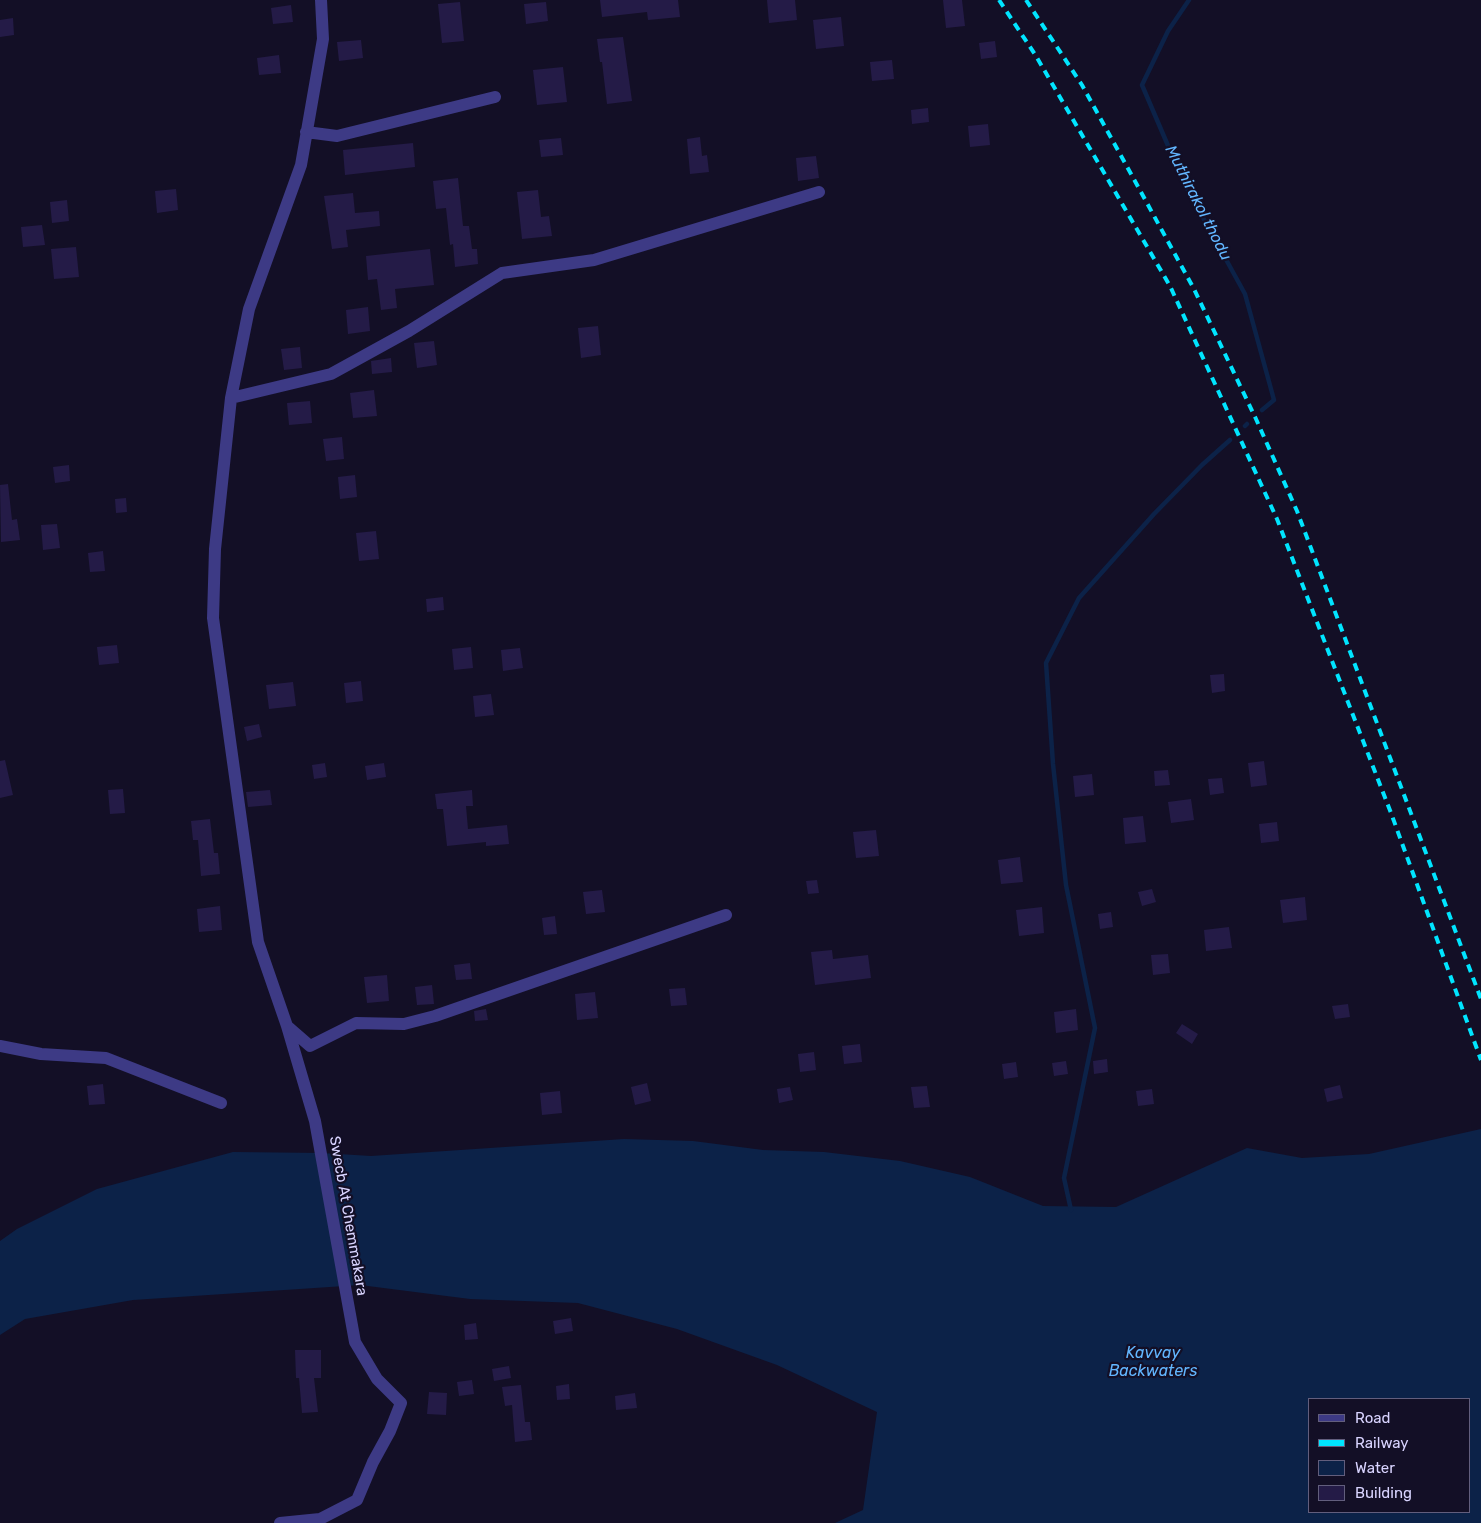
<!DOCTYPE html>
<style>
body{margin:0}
#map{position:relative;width:1481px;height:1523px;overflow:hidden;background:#130f26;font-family:Rubik,sans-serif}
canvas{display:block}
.legend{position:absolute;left:1308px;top:1398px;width:162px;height:115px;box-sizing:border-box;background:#130f26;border:1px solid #625e7d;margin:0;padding:6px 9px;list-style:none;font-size:15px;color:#d9d4ff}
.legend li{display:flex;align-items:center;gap:10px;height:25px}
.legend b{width:25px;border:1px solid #625e7d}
</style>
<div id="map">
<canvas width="1481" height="1523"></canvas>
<ul class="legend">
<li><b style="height:6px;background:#3d3a85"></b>Road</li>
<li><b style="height:6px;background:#00e5ff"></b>Railway</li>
<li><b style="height:14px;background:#0c2248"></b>Water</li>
<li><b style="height:14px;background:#241b47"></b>Building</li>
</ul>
</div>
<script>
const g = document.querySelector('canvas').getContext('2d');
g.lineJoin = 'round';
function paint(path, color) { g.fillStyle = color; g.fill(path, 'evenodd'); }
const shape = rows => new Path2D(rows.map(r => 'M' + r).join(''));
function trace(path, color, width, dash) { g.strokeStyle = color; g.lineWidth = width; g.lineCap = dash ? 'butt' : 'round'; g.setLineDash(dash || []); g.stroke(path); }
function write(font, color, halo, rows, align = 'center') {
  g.font = font + ' Rubik,sans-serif'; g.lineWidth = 4.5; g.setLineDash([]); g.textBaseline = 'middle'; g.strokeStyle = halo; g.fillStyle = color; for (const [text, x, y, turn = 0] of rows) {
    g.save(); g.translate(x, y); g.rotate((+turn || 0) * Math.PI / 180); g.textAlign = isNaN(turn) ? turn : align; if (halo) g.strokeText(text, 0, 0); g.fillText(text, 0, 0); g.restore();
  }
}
const water = shape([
 [1481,1129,1481,1523,835,1523,863,1510,877,1412,777,1365,677,1329,578,1303,470,1299,360,1285,133,1300,25,1319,0,1335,0,1241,17,1229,97,1189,233,1152,322,1153,371,1156,624,1139,693,1141,763,1150,824,1152,900,1161,970,1177,1043,1206,1116,1207,1247,1148,1302,1158,1369,1154],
 [1310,1399,1470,1399,1470,1512,1310,1512]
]);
const stream = shape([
 [1189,0,1168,31,1142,85,1184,183,1245,294,1274,400,1262,410],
 [1245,426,1247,424],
 [1071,1210,1064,1178,1095,1028,1066,885,1053,764,1046,663,1079,598,1154,514,1202,465,1230,440]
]);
const building = shape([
 [600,0,678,0,680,17,648,20,647,12,602,17],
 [767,0,795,0,797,20,769,23],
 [943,0,962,0,965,26,946,28],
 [460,2,464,41,442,43,438,4],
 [546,2,548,21,526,24,524,4],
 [291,5,293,22,273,24,271,8],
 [841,17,844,46,816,49,813,20],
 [13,18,14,35,0,37,0,20],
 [623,37,632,101,607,104,602,62,600,62,597,39],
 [361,40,363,58,339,61,337,42],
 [995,41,997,57,981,59,979,43],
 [279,55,281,73,259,75,257,58],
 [892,60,894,79,872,81,870,62],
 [563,67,567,102,537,105,533,70],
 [928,108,929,122,912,124,911,110],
 [988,124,990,145,970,147,968,126],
 [700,137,702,156,707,155,709,172,690,174,687,139],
 [561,138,563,155,541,157,539,140],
 [413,143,415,167,345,175,343,150],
 [816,156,819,178,798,181,796,158],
 [458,178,463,226,469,226,472,249,477,249,478,264,455,267,453,244,450,245,446,208,436,209,433,181],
 [176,189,178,210,157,213,155,191],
 [538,190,541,217,549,216,552,236,522,239,517,192],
 [353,193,355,213,379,211,380,226,346,230,348,247,332,249,324,196],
 [67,200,69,221,52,223,50,202],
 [42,225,45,245,23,247,21,227],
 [76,247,79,277,54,279,51,249],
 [430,249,434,285,395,289,397,308,381,310,377,279,368,280,366,256],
 [368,307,370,331,348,334,346,310],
 [598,326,601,355,581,358,578,328],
 [434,341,437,365,417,368,414,343],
 [300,347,302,368,284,370,281,349],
 [391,358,392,372,372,374,371,361],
 [374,390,377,416,353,418,350,393],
 [310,401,312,423,289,425,287,403],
 [342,437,344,459,326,461,323,439],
 [69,465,70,481,55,483,53,467],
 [355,475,357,497,340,499,338,477],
 [8,484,12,520,17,519,20,540,1,542,0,485],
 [126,498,127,512,116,513,115,499],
 [57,524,60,548,43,550,41,525],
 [376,531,379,559,359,561,356,533],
 [103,551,105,571,90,572,88,553],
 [443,597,444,610,427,612,426,599],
 [117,645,119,663,99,665,97,647],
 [471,647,473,668,454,670,452,649],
 [520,648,523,668,503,671,501,650],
 [1224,674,1225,691,1212,693,1210,675],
 [361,681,363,701,346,703,344,683],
 [293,682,296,706,269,709,266,685],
 [491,694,494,715,475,717,473,696],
 [259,724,262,737,247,741,244,727],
 [5,760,13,795,0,798,0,761],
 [1264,761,1267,785,1251,787,1248,763],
 [325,763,327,777,314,779,312,765],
 [384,763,386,777,367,780,365,766],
 [1168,770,1170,785,1155,786,1154,771],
 [1092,774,1094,795,1075,797,1073,776],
 [1222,778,1224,793,1210,795,1208,779],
 [123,789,125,813,110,814,108,790],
 [270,790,272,805,248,807,246,792],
 [472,790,473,806,466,806,468,829,507,825,509,844,486,846,486,842,447,846,443,809,437,809,435,794],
 [1191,799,1194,820,1171,823,1168,802],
 [1143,816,1146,842,1125,844,1123,818],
 [210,819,214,853,218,853,220,874,201,876,198,840,193,840,191,821],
 [1277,822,1279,841,1261,843,1259,824],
 [876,830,879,856,856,858,853,832],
 [1020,857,1023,882,1001,884,998,860],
 [817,880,819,893,808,894,806,881],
 [1152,889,1156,902,1142,906,1138,892],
 [602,890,605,912,586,914,583,892],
 [1305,897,1307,920,1283,923,1280,900],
 [220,906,222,930,199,932,197,909],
 [1042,907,1044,933,1019,936,1016,910],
 [1111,912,1113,927,1100,929,1098,914],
 [555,916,557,934,544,935,542,918],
 [1229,927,1232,948,1206,951,1204,930],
 [832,950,833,959,868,955,871,978,815,985,811,952],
 [1168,954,1170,973,1153,975,1151,955],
 [470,963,472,979,456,980,454,965],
 [387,975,389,1001,367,1003,364,977],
 [432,985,434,1004,417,1005,415,987],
 [685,988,687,1005,671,1006,669,989],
 [595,992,598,1018,577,1020,575,994],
 [1348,1004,1350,1017,1335,1019,1332,1006],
 [486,1009,488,1020,475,1021,474,1011],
 [1076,1009,1078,1030,1056,1033,1054,1012],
 [1182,1024,1198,1034,1192,1044,1176,1033],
 [860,1044,862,1062,844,1064,842,1046],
 [814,1052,816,1070,800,1072,798,1054],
 [1107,1059,1108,1072,1094,1074,1093,1061],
 [1066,1061,1068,1074,1054,1076,1052,1063],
 [1016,1062,1018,1077,1004,1079,1002,1064],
 [647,1083,651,1101,635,1105,631,1087],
 [103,1084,105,1104,89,1105,87,1086],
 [1340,1085,1343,1098,1327,1102,1324,1089],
 [927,1086,930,1107,914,1108,911,1087],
 [790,1087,793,1100,779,1103,777,1089],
 [1152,1089,1154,1104,1138,1106,1136,1091],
 [560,1091,562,1113,542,1115,540,1093],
 [571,1318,573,1331,555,1334,553,1321],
 [476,1323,478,1339,465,1340,464,1325],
 [295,1350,321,1350,321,1378,314,1378,318,1412,302,1413,299,1378,296,1378],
 [509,1366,511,1378,494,1381,492,1369],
 [472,1380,474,1394,459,1396,457,1382],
 [569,1384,570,1399,557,1400,556,1386],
 [521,1385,525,1422,530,1422,532,1440,515,1442,512,1405,505,1406,502,1387],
 [429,1392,447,1393,446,1415,427,1414],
 [635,1393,637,1408,616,1410,615,1396]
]);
const minor = shape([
 [306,132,337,136,495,97],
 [231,398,331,374,409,331,502,273,594,260,819,192],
 [287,1026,310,1046,356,1023,404,1024,435,1016,726,915],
 [0,1046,41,1054,106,1058,221,1103],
 [280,1523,320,1519,357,1500,373,1462,390,1431,401,1403,377,1379,355,1342,315,1121,287,1026,258,942,213,618,215,549,231,398,249,309,301,165,323,39,321,0]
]);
const rail = shape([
 [999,0,1036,56,1170,286,1277,519,1391,813,1481,1060],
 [1026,0,1082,85,1136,183,1194,289,1256,419,1297,511,1481,999]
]);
const streetNames = [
 ["Swecb At Chemmakara",348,1216,80]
];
const waterNames = [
 ["Muthirakol thodu",1198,203,63],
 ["Kavvay",1153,1353],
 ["Backwaters",1153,1371]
];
paint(water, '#0c2248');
trace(stream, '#0c2248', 4.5);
paint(building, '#241b47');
trace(minor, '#3d3a85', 12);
trace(rail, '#00e5ff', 4, [8, 6]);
write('15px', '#d9d4ff', '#130f26', streetNames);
write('italic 16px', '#62b6ff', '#130f26', waterNames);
</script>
